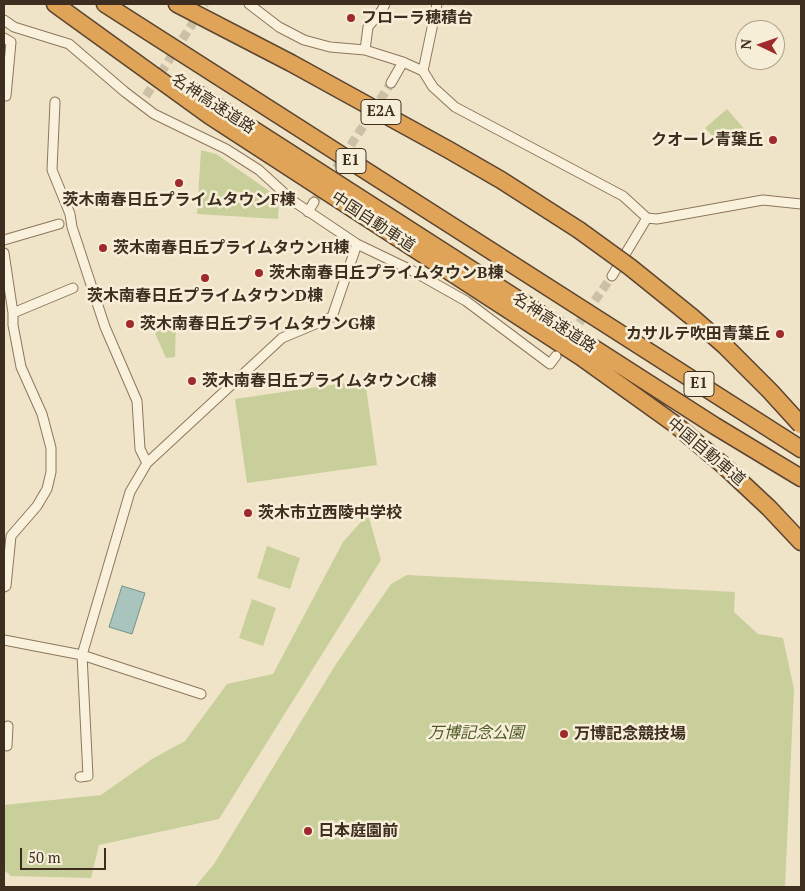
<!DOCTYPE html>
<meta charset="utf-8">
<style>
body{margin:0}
#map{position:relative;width:805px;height:891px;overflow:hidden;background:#f0e4c8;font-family:"PT Serif",serif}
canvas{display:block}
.frame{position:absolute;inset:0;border:5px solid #3d2e20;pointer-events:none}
.north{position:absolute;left:735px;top:20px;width:50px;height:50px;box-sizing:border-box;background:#f7eed8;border:1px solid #ada18e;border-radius:50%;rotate:273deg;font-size:14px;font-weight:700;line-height:20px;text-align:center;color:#3d2e20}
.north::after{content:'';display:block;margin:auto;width:18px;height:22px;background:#9e2a2b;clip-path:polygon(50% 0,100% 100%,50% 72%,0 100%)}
.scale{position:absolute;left:20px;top:848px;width:86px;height:22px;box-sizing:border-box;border:2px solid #3d2e20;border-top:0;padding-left:6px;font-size:15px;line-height:18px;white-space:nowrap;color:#3d2e20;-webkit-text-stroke:4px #f7eed8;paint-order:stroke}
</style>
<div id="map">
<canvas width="805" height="891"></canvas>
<div class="frame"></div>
<div class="north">N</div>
<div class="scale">50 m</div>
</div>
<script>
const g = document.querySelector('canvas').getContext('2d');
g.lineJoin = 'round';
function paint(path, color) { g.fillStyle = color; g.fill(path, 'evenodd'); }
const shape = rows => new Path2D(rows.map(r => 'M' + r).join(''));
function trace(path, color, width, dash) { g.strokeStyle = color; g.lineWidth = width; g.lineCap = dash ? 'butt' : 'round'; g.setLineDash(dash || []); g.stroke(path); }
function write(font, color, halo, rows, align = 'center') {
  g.font = font + ' "PT Serif","Noto Sans JP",serif'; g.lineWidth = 5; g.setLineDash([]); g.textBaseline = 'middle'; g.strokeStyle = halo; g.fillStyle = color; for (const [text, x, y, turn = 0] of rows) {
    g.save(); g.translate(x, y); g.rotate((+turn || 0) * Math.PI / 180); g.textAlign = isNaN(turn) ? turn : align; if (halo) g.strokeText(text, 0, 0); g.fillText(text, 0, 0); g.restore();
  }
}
const green = shape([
 [727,109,746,131,740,136,716,140,705,128],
 [201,150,216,154,268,190,279,203,278,219,197,214],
 [150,322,176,322,175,357,166,358],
 [365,380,377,465,247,483,235,399],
 [368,514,381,560,219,819,99,845,91,878,11,876,4,870,4,805,101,795,152,759,185,741,227,684,273,674,343,542],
 [267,546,300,558,290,589,257,578],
 [407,575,735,592,734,612,758,634,783,638,794,689,785,887,195,887,214,864,336,664,391,584],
 [252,599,276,608,263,646,239,638]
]);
const water = shape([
 [122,586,145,593,132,634,109,627,122,586]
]);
const streetTunnel = shape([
 [146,96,205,4],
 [314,202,391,83],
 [556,356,612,276]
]);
const street = shape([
 [249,4,279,27,304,40,330,47,365,50,403,62,423,71,433,87,455,107,623,196,647,218,657,219,763,200,801,204],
 [4,20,14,27,69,44,125,92,154,114,226,149,259,170,293,201,357,244,411,270,466,301,550,364,556,356],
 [4,38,11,42,6,96],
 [365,50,368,27,382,10,385,4],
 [423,71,437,4],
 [391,83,403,62],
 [55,102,52,170,70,214,72,227,105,327,137,401,140,449,147,463],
 [308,212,314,202],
 [4,240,59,224],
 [4,253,13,313,13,325,21,367,42,414,51,448,51,472,47,489,37,506,11,536,6,586,4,587],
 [612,276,647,218],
 [13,313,73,288],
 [4,640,82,655,201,694],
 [7,746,8,726],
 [80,777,88,776,82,655,130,492,147,463,282,338,332,317,357,244]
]);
const highway = shape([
 [55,4,210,116,581,357,676,425,723,465,769,508,801,542],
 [105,4,801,449],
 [177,4,291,63,449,150,501,180,579,230],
 [195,92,715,426,801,478]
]);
const highwayBridge = shape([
 [579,230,630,267,692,317,725,346,770,391,801,425]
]);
const markers = [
 [351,18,5,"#9e2a2b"],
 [773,140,5,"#9e2a2b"],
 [179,183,5,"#9e2a2b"],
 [103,248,5,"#9e2a2b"],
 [259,273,5,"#9e2a2b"],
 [205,278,5,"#9e2a2b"],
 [130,324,5,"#9e2a2b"],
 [780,334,5,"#9e2a2b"],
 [192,381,5,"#9e2a2b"],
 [248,513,5,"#9e2a2b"],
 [564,734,5,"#9e2a2b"],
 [308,831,5,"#9e2a2b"]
];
const shields = [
 [381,112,40],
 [351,161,30],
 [699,384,30]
];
const shieldNames = [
 ["E2A",381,112],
 ["E1",351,161],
 ["E1",699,384]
];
const poiNames = [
 ["フローラ穂積台",361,18],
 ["クオーレ青葉丘",763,140,"right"],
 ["茨木南春日丘プライムタウンF棟",179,200,"center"],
 ["茨木南春日丘プライムタウンH棟",113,248],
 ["茨木南春日丘プライムタウンB棟",269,273],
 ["茨木南春日丘プライムタウンD棟",205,296,"center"],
 ["茨木南春日丘プライムタウンG棟",140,324],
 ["カサルテ吹田青葉丘",770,334,"right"],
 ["茨木南春日丘プライムタウンC棟",202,381],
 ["茨木市立西陵中学校",258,513],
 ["万博記念競技場",574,734],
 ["日本庭園前",318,831]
];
const streetNames = [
 ["名神高速道路",213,104,33],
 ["中国自動車道",373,222,33],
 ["名神高速道路",554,323,33],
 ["中国自動車道",706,452,40]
];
const parkNames = [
 ["万博記念公園",476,733]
];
paint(green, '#c9cf9b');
paint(water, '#a9c4bc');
trace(water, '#6f938a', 1);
trace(streetTunnel, '#ccc0a6', 9, [9, 4.5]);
trace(street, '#8d765c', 11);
trace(highway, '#5b4430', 19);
trace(street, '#faf1dc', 9);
trace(highway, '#e0a458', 16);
trace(highwayBridge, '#5b4430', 19, []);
trace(highwayBridge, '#e0a458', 16);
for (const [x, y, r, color] of markers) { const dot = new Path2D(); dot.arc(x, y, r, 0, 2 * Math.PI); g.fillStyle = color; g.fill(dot); trace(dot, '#f7eed8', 2); }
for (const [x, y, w] of shields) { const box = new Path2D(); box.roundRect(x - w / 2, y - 12.5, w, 25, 4); g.fillStyle = '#f7eed8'; g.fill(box); trace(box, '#3d2e20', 1); }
write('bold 15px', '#3d2e20', null, shieldNames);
write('bold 16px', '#3d2e20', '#f7eed8', poiNames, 'left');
write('16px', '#3d2e20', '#f7eed8', streetNames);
write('italic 16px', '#4d5a26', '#f7eed8', parkNames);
</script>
